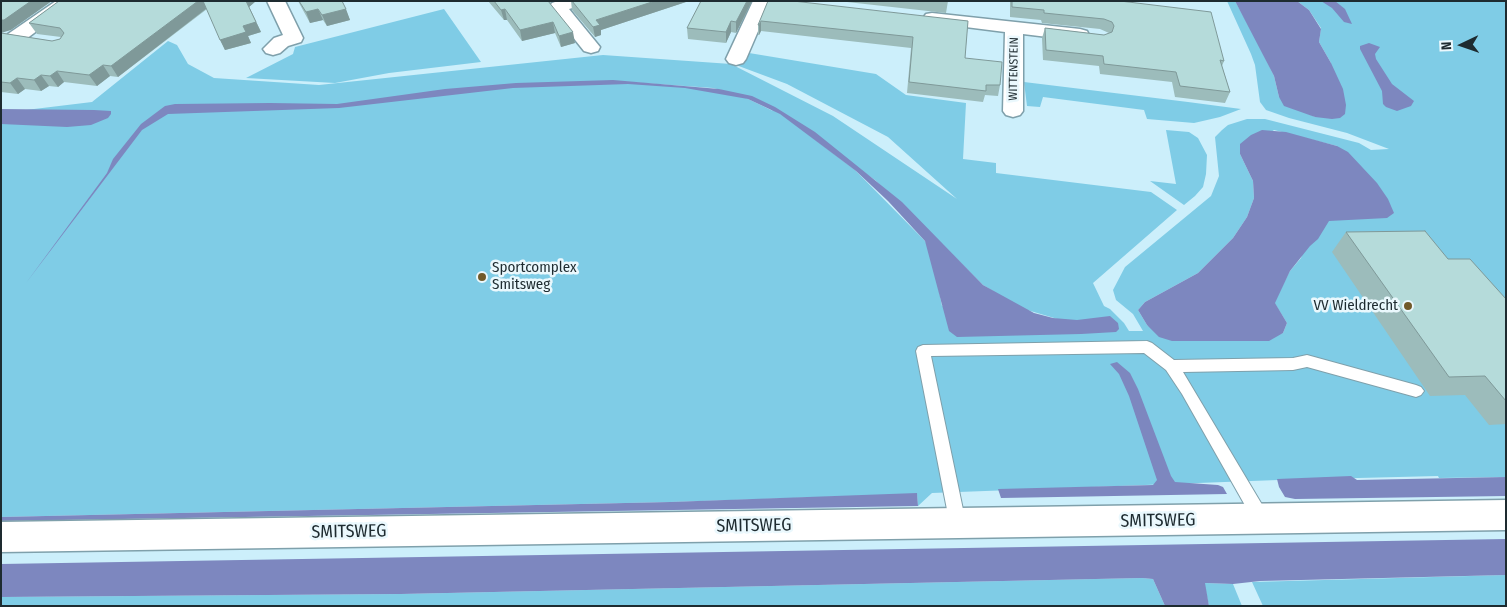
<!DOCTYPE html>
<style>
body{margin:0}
#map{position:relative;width:1507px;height:607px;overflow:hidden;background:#cceffb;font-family:"Fira Sans Condensed",sans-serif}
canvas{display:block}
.frame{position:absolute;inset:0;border:2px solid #1e2b30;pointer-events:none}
.north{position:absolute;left:1437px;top:20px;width:50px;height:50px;-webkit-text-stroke:4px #eaf8fd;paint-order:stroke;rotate:267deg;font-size:14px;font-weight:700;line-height:20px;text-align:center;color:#1e2b30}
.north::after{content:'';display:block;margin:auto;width:18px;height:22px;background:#1e2b30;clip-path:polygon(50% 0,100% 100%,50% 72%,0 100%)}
</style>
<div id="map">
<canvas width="1507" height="607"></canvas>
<div class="frame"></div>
<div class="north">N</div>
</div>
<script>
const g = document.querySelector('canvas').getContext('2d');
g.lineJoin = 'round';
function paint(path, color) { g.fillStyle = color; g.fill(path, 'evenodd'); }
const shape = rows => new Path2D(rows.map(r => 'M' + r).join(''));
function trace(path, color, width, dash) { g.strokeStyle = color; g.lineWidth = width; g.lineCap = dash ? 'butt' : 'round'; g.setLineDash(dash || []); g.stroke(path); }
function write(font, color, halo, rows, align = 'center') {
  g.font = font + ' "Fira Sans Condensed",sans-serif'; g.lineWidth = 5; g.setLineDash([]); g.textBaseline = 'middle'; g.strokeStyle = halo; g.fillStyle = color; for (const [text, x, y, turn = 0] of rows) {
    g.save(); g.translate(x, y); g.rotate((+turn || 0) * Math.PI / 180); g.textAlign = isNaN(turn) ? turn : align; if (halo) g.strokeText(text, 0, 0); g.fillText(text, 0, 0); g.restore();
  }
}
const green = shape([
 [1227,1,1235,1,1254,35,1274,76,1279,97,1315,117,1331,63,1319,42,1321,28,1309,10,1297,1,1506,1,1506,477,1439,478,1438,476,1278,480,932,493,918,506,917,494,670,502,1,517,1,113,92,102,168,41,177,45,188,64,214,78,319,85,603,55,731,64,833,116,957,199,888,137,787,84,736,65,743,55,749,53,876,74,906,95,966,103,963,159,996,163,996,173,1151,192,1177,210,1093,283,1104,306,1110,309,1124,323,1129,331,1143,331,1133,314,1116,300,1113,290,1125,267,1211,196,1219,176,1215,137,1222,130,1228,125,1247,119,1265,119,1359,143,1371,150,1389,149,1347,133,1289,118,1266,110,1260,102,1255,65,1251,54],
 [615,81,713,88,757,99,773,111,744,97,711,89,643,84,545,84],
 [1274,130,1337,146,1301,258,1290,271,1274,302,1287,323,1283,333,1253,341,1163,337,1147,325,1138,310,1145,302,1198,273,1233,238,1247,217,1254,198,1253,181,1240,154],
 [805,132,875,180,933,235,983,285,993,291,1007,304,1071,323,942,306,931,251,925,241,855,170],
 [444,9,481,62,389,73,335,83,246,78,293,54,295,47],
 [1024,82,1188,102,1241,109,1220,117,1194,123,1147,119,1144,110,1043,97,1040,107,1027,106],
 [1166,130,1189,132,1198,138,1207,155,1206,174,1203,187,1195,196,1184,205,1150,181,1176,184],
 [1506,575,1506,606,1263,606,1252,582],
 [1142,578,1153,579,1165,606,1,606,1,597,401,594],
 [1204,583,1233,584,1242,606,1209,606]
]);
const water = shape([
 [1235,1,1297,1,1309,10,1321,29,1319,42,1331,63,1343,89,1346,105,1345,114,1340,118,1332,119,1315,117,1284,106,1279,97,1274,76],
 [1321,1,1335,1,1345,9,1352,24,1344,22,1332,8],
 [1369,43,1380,47,1375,54,1376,59,1392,84,1414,101,1411,106,1397,111,1386,107,1383,104,1382,91,1360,49,1360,46],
 [613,80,719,89,752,96,775,107,815,132,902,202,983,285,1034,313,1053,318,1077,320,1110,316,1118,323,1119,329,1116,332,1081,334,957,337,949,331,925,241,888,201,856,171,780,114,748,99,685,88,628,84,513,88,339,108,168,114,142,130,26,283,107,173,113,159,141,124,165,106,175,104,270,103,337,104,445,89,516,83],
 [1,109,94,110,111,111,111,114,108,118,91,125,67,127,1,124],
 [1262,130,1286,132,1337,146,1348,152,1377,183,1388,199,1394,213,1387,218,1329,221,1318,239,1310,246,1290,271,1275,303,1287,323,1283,333,1269,341,1172,341,1159,337,1147,325,1138,310,1145,302,1198,273,1233,238,1247,217,1254,198,1253,181,1240,154,1240,144,1251,135],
 [1117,362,1130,373,1138,389,1171,476,1175,482,1218,485,1223,487,1227,494,1001,498,998,489,1153,485,1157,480,1129,396,1119,374,1110,364],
 [1351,476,1357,480,1506,477,1506,496,1295,499,1285,497,1279,487,1277,479],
 [917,493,918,506,1,521,1,517,670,502],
 [1506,539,1506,575,1260,581,1233,584,1205,583,1209,606,1165,606,1153,579,1142,578,401,594,1,597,1,564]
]);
const service = shape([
 [1147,341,1152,343,1174,360,1293,358,1307,355,1416,385,1421,387,1424,391,1421,395,1416,397,1307,367,1293,370,1183,372,1267,513,1269,518,1267,523,1261,526,1255,523,1182,394,1166,370,1144,353,931,356,966,524,963,530,957,532,951,530,916,351,918,347,923,345,1147,341]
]);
const minor = shape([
 [56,1,77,1,22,42,15,44,8,42,6,38,8,34,56,1],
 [267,1,285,1,303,38,301,42,288,46,280,53,273,55,266,53,263,49,274,38,283,35,267,1],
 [558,1,586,1,583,5,569,9,600,47,598,51,591,53,584,51,552,11,549,7,552,3,558,1],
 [753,1,771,1,746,59,743,63,736,65,729,63,726,59,753,1],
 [932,13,1080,29,1087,31,1089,35,1087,39,1080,41,1023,34,1023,111,1020,115,1013,117,1006,115,1003,111,1005,32,926,22,923,18,926,14,932,13],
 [1506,500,1506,530,1,552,1,522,1506,500]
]);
const wall = shape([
 [59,1,256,1,249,7,261,32,248,36,251,43,225,50,207,9,118,77,110,76,97,86,64,82,58,87,49,86,41,91,25,89,18,94,1,92,1,33,52,41,60,39,61,37,37,34,29,23],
 [298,1,342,1,350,20,327,26,323,20,310,23],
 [488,1,552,1,550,3,575,43,561,47,555,33,522,41,507,20,504,20],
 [571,1,689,1,601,30,601,35,595,37,572,10],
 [701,1,752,1,736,33,731,32,726,43,688,39,687,28],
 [768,1,968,21,965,58,1000,85,998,96,985,95,983,102,907,93,911,48,761,31,759,35,758,35,758,25],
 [838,1,948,1,946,13],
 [1010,1,1120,1,1224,61,1222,66,1230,92,1225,103,1175,97,1172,82,1100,74,1099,66,1043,60,1042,38,1045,28,1104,35,1109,33,1100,29,1042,23,1041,20,1010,17],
 [1346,232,1448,259,1506,299,1506,424,1489,425,1465,395,1430,396,1332,252]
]);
const shadedWall = shape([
 [31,1,52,1,11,30,1,33,1,20],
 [198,1,204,1,207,8,118,77,111,66],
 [246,1,256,1,249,7,261,32,248,36,251,43,225,50,220,40,243,26],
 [655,1,689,1,601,30,601,35,595,37,593,27,596,20],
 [747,1,752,1,736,33,736,22],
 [318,9,323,20,310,23,306,12],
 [346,9,350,20,327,26,322,15],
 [505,9,507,20,504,20,501,10],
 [731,21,731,32,726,43,726,32],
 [761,21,761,31,759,35,759,25],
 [553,22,555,33,522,41,520,30],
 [573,32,575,43,561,47,559,36],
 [103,65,110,76,97,86,89,75],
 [57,71,64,82,58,87,50,76],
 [41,75,49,86,41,91,34,80],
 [17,78,25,89,18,94,10,83]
]);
const building = shape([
 [1,1,31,1,4,20,1,20,1,1],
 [59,1,198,1,111,66,103,65,89,75,57,71,50,76,41,75,34,80,17,78,10,83,1,82,1,33,52,41,60,39,64,33,60,28,29,23,59,1],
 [203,1,246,1,256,22,243,26,246,32,220,40,203,1],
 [299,1,342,1,346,9,322,15,318,9,306,12,299,1],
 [494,1,548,1,573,32,559,36,553,22,520,30,505,9,501,10,494,1],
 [572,1,655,1,596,20,600,25,593,27,572,1],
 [701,1,747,1,736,22,731,21,726,32,687,28,701,1],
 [768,1,793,1,968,21,965,58,1002,62,1000,85,986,85,986,91,909,82,913,37,761,21,759,25,758,25,768,1],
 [1012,1,1120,1,1211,12,1224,61,1220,60,1230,92,1180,86,1176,72,1104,64,1103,56,1046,50,1045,28,1104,35,1112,32,1114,26,1112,22,1104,19,1044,13,1044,10,1012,7,1012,1],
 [1425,231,1448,259,1470,259,1506,299,1506,401,1485,376,1449,377,1346,232,1425,231]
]);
const markers = [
 [482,277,5,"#715a2a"],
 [1408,306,5,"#715a2a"]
];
const farStreetnames = [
 ["WITTENSTEIN",1014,69,-89]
];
const poiNames = [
 ["Sportcomplex",492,268],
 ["Smitsweg",492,285],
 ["VV Wieldrecht",1398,306,"right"]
];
const nearStreetnames = [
 ["SMITSWEG",1158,521,-1],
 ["SMITSWEG",754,526,-1],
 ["SMITSWEG",349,532,-1]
];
paint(green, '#7fcce6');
paint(water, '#7d87bf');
trace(service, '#7fa0ab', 2);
trace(minor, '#7fa0ab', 3);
paint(service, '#fff');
paint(minor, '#fff');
paint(wall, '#9cbcbb');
paint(shadedWall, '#7f9999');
paint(building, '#b5dbda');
trace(building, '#7f9999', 1);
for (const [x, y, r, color] of markers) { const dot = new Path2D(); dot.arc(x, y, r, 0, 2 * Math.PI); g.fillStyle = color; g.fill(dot); trace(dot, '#eaf8fd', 2); }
write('12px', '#1e2b30', '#eaf8fd', farStreetnames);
write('15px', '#1e2b30', '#eaf8fd', poiNames, 'left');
write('18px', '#1e2b30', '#eaf8fd', nearStreetnames);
</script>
